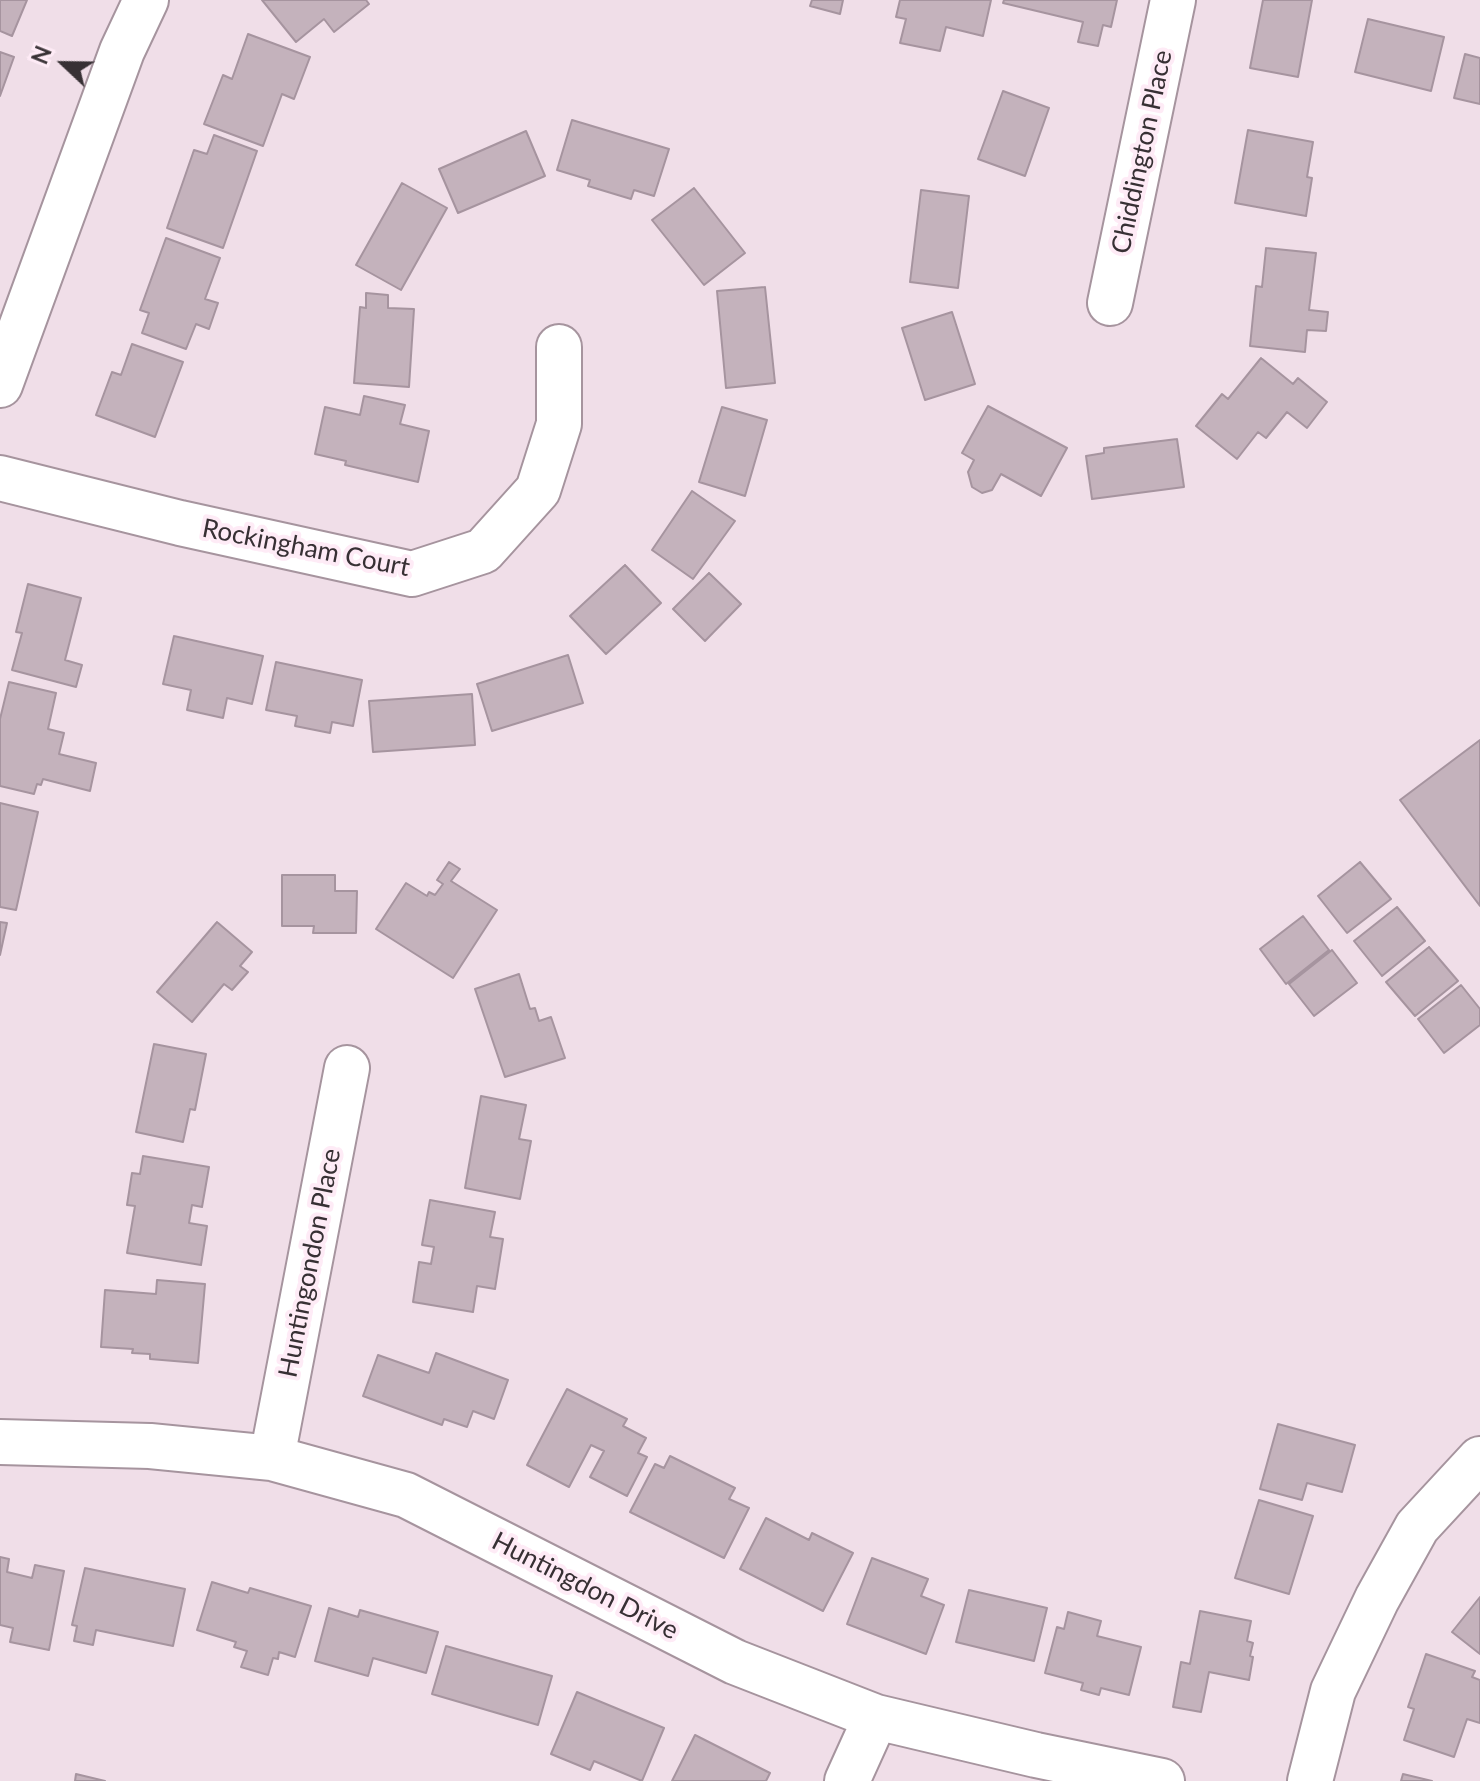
<!DOCTYPE html>
<style>
body{margin:0}
#map{position:relative;width:1480px;height:1781px;overflow:hidden;background:#f0dee8;font-family:Lato,sans-serif}
canvas{display:block}
.north{position:absolute;left:24px;top:24px;width:80px;height:80px;-webkit-text-stroke:6px #feebf6;paint-order:stroke;rotate:292deg;font-size:22px;font-weight:700;line-height:32px;text-align:center;color:#373034}
.north::after{content:'';display:block;margin:auto;width:28px;height:36px;background:#373034;clip-path:polygon(50% 0,100% 100%,50% 72%,0 100%)}
</style>
<div id="map">
<canvas width="1480" height="1781"></canvas>
<div class="north">N</div>
</div>
<script>
const g = document.querySelector('canvas').getContext('2d');
g.lineJoin = 'round';
function paint(path, color) { g.fillStyle = color; g.fill(path, 'evenodd'); }
const shape = rows => new Path2D(rows.map(r => 'M' + r).join(''));
function trace(path, color, width, dash) { g.strokeStyle = color; g.lineWidth = width; g.lineCap = dash ? 'butt' : 'round'; g.setLineDash(dash || []); g.stroke(path); }
function write(font, color, halo, rows, align = 'center') {
  g.font = font + ' Lato,sans-serif'; g.lineWidth = 8; g.setLineDash([]); g.textBaseline = 'middle'; g.strokeStyle = halo; g.fillStyle = color; for (const [text, x, y, turn = 0] of rows) {
    g.save(); g.translate(x, y); g.rotate((+turn || 0) * Math.PI / 180); g.textAlign = isNaN(turn) ? turn : align; if (halo) g.strokeText(text, 0, 0); g.fillText(text, 0, 0); g.restore();
  }
}
const building = shape([
 [0,0,27,0,12,36,0,31,0,0],
 [262,0,366,0,369,4,334,32,324,19,296,42,262,0],
 [812,0,843,0,840,14,810,6,812,0],
 [900,0,991,0,983,36,946,27,940,51,900,43,906,19,896,17,900,0],
 [1004,0,1117,0,1111,27,1103,25,1098,46,1078,42,1083,22,1003,3,1004,0],
 [1263,0,1312,0,1298,77,1250,68,1263,0],
 [1368,19,1444,37,1431,91,1355,72,1368,19],
 [248,34,310,57,294,99,282,94,263,146,204,124,223,75,232,79,248,34],
 [0,52,14,57,0,96,0,52],
 [1465,54,1480,58,1480,104,1454,98,1465,54],
 [1003,91,1049,108,1025,176,978,159,1003,91],
 [572,120,669,149,654,196,634,190,631,199,588,186,590,180,557,170,572,120],
 [1248,130,1313,142,1307,177,1312,178,1306,216,1235,203,1248,130],
 [526,131,545,176,458,213,439,169,526,131],
 [214,135,257,151,223,248,167,228,194,150,207,154,214,135],
 [402,183,447,208,401,290,356,265,402,183],
 [694,188,745,253,704,285,652,220,694,188],
 [921,190,969,196,958,288,910,282,921,190],
 [166,238,220,258,205,299,218,303,209,329,196,324,186,349,142,333,149,313,140,310,166,238],
 [1266,248,1316,253,1309,310,1328,312,1326,331,1307,330,1305,352,1250,346,1256,286,1262,287,1266,248],
 [765,287,775,383,726,388,717,291,765,287],
 [366,293,388,295,388,308,414,309,409,387,354,383,360,307,366,308,366,293],
 [952,312,975,384,925,400,902,328,952,312],
 [132,344,183,362,155,437,96,415,112,372,121,375,132,344],
 [1261,358,1293,384,1298,378,1327,402,1307,428,1287,412,1266,438,1258,432,1237,459,1196,426,1222,394,1228,399,1261,358],
 [364,396,405,405,400,424,429,431,418,482,345,465,346,461,315,454,325,407,360,415,364,396],
 [988,406,1067,448,1041,496,1001,474,992,490,982,493,972,487,968,472,974,460,962,453,988,406],
 [722,407,767,420,745,496,699,482,722,407],
 [1177,439,1184,487,1092,499,1086,456,1104,453,1104,448,1177,439],
 [692,491,735,521,693,579,652,550,692,491],
 [625,565,661,603,606,654,570,616,625,565],
 [709,573,741,604,705,641,673,609,709,573],
 [28,584,81,598,65,660,82,665,76,687,12,670,22,633,16,632,28,584],
 [174,636,263,656,252,704,227,698,223,718,187,710,191,690,163,684,174,636],
 [568,655,583,703,492,731,477,684,568,655],
 [276,662,362,680,353,726,332,722,330,733,295,726,297,716,266,710,276,662],
 [9,682,56,693,48,729,64,733,59,754,96,763,90,791,43,779,41,785,37,784,34,794,0,786,0,719,9,682],
 [472,694,475,745,373,752,369,701,472,694],
 [1480,740,1480,906,1400,800,1480,740],
 [0,803,38,812,16,910,0,907,0,803],
 [449,862,460,869,451,881,497,910,453,978,376,929,406,883,427,896,429,892,435,895,443,884,437,880,449,862],
 [1360,862,1391,899,1347,933,1318,896,1360,862],
 [282,875,335,875,335,891,357,891,356,933,313,933,314,926,282,926,282,875],
 [1397,907,1425,941,1382,976,1354,941,1397,907],
 [1303,916,1329,950,1286,984,1260,949,1303,916],
 [0,922,7,923,0,955,0,922],
 [217,922,252,952,240,966,248,972,232,990,224,984,192,1022,157,992,217,922],
 [1429,947,1458,981,1415,1016,1386,982,1429,947],
 [1332,950,1357,983,1314,1016,1289,984,1332,950],
 [519,974,530,1009,535,1008,539,1021,551,1017,565,1058,505,1077,475,989,519,974],
 [1461,985,1480,1009,1480,1025,1444,1053,1418,1019,1461,985],
 [154,1044,206,1054,195,1110,190,1109,183,1142,136,1132,154,1044],
 [481,1096,526,1105,519,1139,531,1141,520,1199,465,1188,481,1096],
 [143,1156,209,1167,202,1207,192,1205,189,1223,207,1226,201,1265,127,1253,135,1206,127,1205,132,1173,140,1174,143,1156],
 [430,1200,495,1212,490,1237,503,1239,495,1289,477,1286,473,1312,413,1302,419,1262,431,1264,434,1247,422,1245,430,1200],
 [157,1280,205,1284,198,1363,150,1359,150,1354,132,1353,133,1349,101,1347,105,1290,156,1294,157,1280],
 [436,1353,508,1380,494,1419,473,1411,467,1427,444,1419,442,1425,363,1396,378,1355,429,1373,436,1353],
 [567,1389,627,1419,623,1426,646,1438,638,1453,647,1457,627,1496,590,1477,604,1451,591,1445,569,1487,527,1465,567,1389],
 [1278,1424,1355,1445,1342,1492,1307,1483,1302,1500,1260,1489,1278,1424],
 [670,1456,735,1488,729,1499,749,1508,724,1558,630,1512,655,1464,664,1468,670,1456],
 [1259,1500,1313,1516,1289,1594,1235,1578,1259,1500],
 [766,1518,809,1540,812,1533,853,1553,823,1611,740,1569,766,1518],
 [0,1557,9,1559,7,1572,32,1578,35,1565,64,1571,49,1650,10,1642,13,1628,0,1625,0,1557],
 [872,1558,928,1579,921,1596,944,1605,926,1654,847,1624,872,1558],
 [85,1568,185,1589,173,1646,96,1630,93,1645,74,1641,77,1626,72,1625,85,1568],
 [212,1582,248,1593,250,1588,311,1606,295,1657,279,1652,278,1659,273,1658,268,1675,241,1667,247,1651,234,1647,236,1642,197,1630,212,1582],
 [969,1590,1047,1608,1034,1661,956,1642,969,1590],
 [1480,1597,1480,1654,1452,1632,1480,1597],
 [329,1608,358,1617,360,1610,438,1632,426,1673,373,1658,368,1676,315,1661,329,1608],
 [1200,1611,1251,1621,1247,1641,1253,1643,1250,1656,1253,1657,1249,1680,1209,1672,1201,1712,1173,1707,1181,1662,1190,1664,1200,1611],
 [1068,1612,1101,1621,1097,1636,1141,1647,1129,1695,1101,1688,1099,1695,1081,1690,1083,1683,1045,1673,1057,1627,1064,1629,1068,1612],
 [446,1646,552,1676,538,1725,432,1694,446,1646],
 [1426,1654,1475,1671,1472,1677,1480,1680,1480,1723,1467,1719,1454,1757,1404,1740,1414,1709,1408,1707,1426,1654],
 [577,1692,664,1728,642,1781,594,1761,590,1770,551,1754,577,1692],
 [695,1735,770,1773,766,1781,672,1781,695,1735],
 [76,1774,105,1781,75,1781,76,1774],
 [1403,1774,1432,1781,1401,1781,1403,1774]
]);
const minor = shape([
 [1110,303,1173,0],
 [0,385,122,51,146,0],
 [0,478,180,523,412,574,483,551,538,490,559,424,559,347],
 [0,1442,150,1446,272,1458,406,1495,735,1662,876,1717,1036,1755,1162,1781],
 [272,1458,347,1068],
 [847,1781,876,1717],
 [1310,1781,1333,1691,1377,1599,1417,1527,1480,1459]
]);
const streetNames = [
 ["Chiddington Place",1142,152,-78],
 ["Rockingham Court",306,548,11],
 ["Huntingondon Place",310,1263,-79],
 ["Huntingdon Drive",585,1586,27]
];
paint(building, '#c4b2bc');
trace(building, '#a6949f', 2);
trace(minor, '#a6949e', 48);
trace(minor, '#fff', 44);
write('26px', '#373034', '#feebf6', streetNames);
</script>
